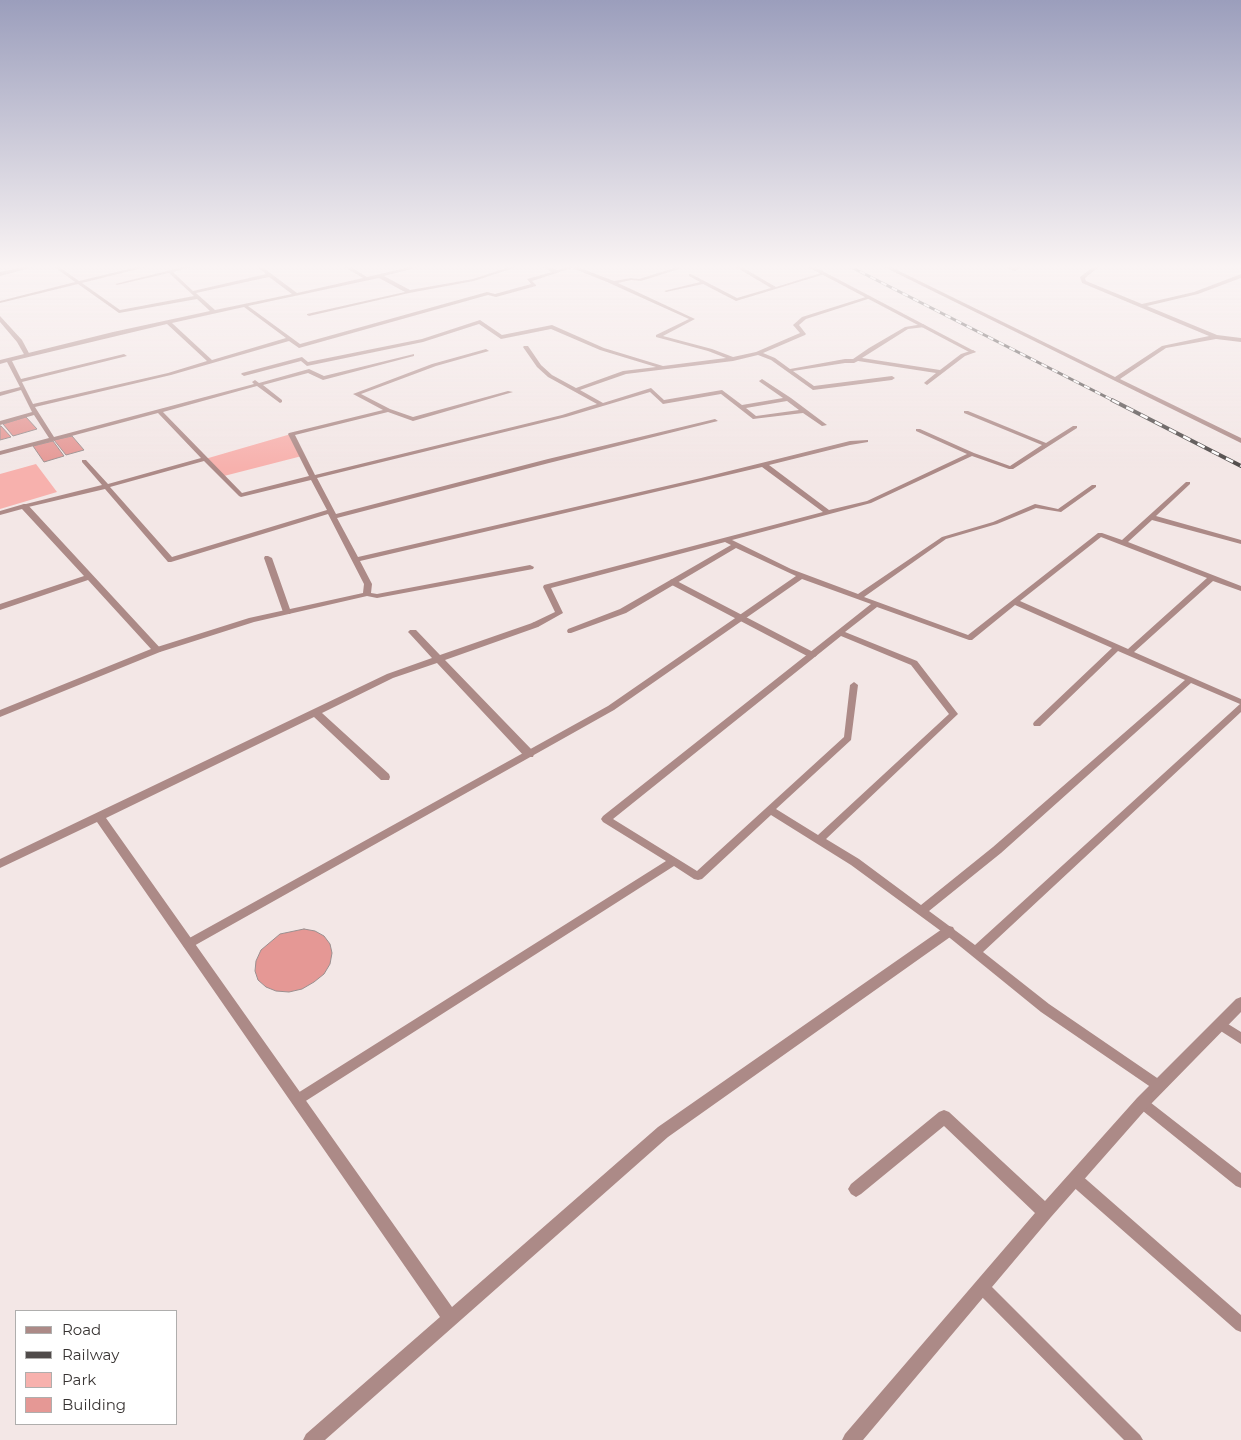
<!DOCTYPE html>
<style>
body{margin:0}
#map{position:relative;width:1241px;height:1440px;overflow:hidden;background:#f3e7e6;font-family:Montserrat,sans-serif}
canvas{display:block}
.legend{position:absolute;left:15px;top:1310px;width:162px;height:115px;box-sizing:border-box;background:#fff;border:1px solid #afaead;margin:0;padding:6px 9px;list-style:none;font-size:15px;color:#383433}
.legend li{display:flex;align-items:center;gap:10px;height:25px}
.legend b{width:25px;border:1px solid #afaead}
</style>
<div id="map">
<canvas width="1241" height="1440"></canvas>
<ul class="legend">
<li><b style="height:6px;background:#ac8a87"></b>Road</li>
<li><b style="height:6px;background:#504b4a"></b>Railway</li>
<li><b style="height:14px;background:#f7b1ad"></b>Park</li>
<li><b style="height:14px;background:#e59895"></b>Building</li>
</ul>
</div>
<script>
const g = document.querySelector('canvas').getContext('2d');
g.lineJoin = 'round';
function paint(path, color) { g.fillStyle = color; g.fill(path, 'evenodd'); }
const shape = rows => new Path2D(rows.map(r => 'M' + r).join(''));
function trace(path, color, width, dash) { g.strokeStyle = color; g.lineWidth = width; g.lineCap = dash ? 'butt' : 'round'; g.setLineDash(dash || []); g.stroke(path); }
const green = shape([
 [291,434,302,456,224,476,205,459],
 [36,464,57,492,0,509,0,474]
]);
const building = shape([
 [26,417,37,429,13,436,3,424,26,417],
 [0,426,1,426,11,437,0,440,0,426],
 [72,436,84,450,66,455,54,440,72,436],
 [53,441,64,456,44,462,33,446,53,441],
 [304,929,315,931,324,936,330,944,332,953,330,964,324,974,314,982,302,989,289,992,276,991,266,987,258,980,255,971,256,961,261,950,280,934,304,929]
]);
const lane = shape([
 [53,266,58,266,79,281,141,266,150,266,82,283,120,310,194,296,169,273,117,285,115,284,187,266,196,266,173,272,193,291,266,274,256,266,261,266,297,293,363,278,343,266,349,266,367,277,414,266,423,266,384,276,410,290,473,279,512,266,520,266,474,281,409,293,309,316,307,315,307,314,405,292,379,278,248,306,300,344,487,292,495,294,531,284,527,279,552,272,540,266,547,266,557,270,569,266,575,266,614,281,631,278,639,279,674,268,673,266,678,266,679,269,641,281,631,280,618,283,695,319,663,336,712,349,733,357,756,352,800,333,793,325,802,317,869,296,871,297,871,298,806,319,799,325,806,334,805,335,763,353,775,358,790,369,845,359,853,359,869,348,905,327,923,324,926,326,925,327,908,329,862,358,940,370,961,354,973,350,976,352,965,356,927,385,924,383,925,382,936,373,858,361,854,363,845,363,793,371,814,386,892,376,895,378,892,380,813,390,771,360,758,355,733,361,626,374,580,390,603,403,651,388,664,400,722,390,742,405,783,398,760,382,759,381,762,379,791,398,827,425,822,426,803,413,753,419,721,394,663,404,650,392,566,417,317,478,336,514,548,459,715,419,718,421,549,463,337,518,358,557,701,478,850,441,868,440,868,442,850,445,769,465,829,510,867,501,967,454,916,431,916,429,920,429,974,453,1010,466,1042,445,964,413,964,411,968,411,1046,443,1073,426,1077,426,1077,428,1013,469,1009,469,972,456,871,503,732,540,791,569,858,594,942,537,993,522,1035,504,1058,509,1092,485,1096,485,1096,487,1061,512,1036,508,997,524,946,539,864,597,968,635,1098,533,1102,533,1122,540,1186,482,1190,482,1190,484,1156,516,1241,540,1241,544,1152,520,1128,542,1241,586,1241,591,1213,581,1134,652,1241,699,1241,712,983,952,1049,1004,1163,1082,1165,1086,1163,1090,1159,1092,1155,1090,1041,1012,945,934,851,865,771,815,702,879,698,880,694,879,674,866,301,1104,297,1106,293,1104,291,1100,293,1096,666,861,603,822,601,819,603,816,871,604,802,579,614,710,192,947,188,949,184,947,183,944,184,941,608,706,796,576,736,548,626,613,571,633,568,633,567,631,568,629,620,609,731,545,725,542,551,588,563,613,538,627,532,627,531,625,532,623,555,612,543,587,544,585,823,512,762,467,360,561,372,584,371,593,377,594,530,565,534,567,533,569,377,598,367,596,254,622,160,652,154,652,153,650,154,648,249,618,363,593,364,584,328,514,171,562,168,562,105,489,24,508,22,507,22,505,102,485,82,462,82,460,86,460,108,484,201,458,158,413,0,455,0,451,49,438,34,415,0,425,0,421,32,412,21,390,0,396,0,392,20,387,7,362,0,364,0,360,113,332,210,311,197,299,119,313,78,284,0,303,0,301,75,282,53,266],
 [572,268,607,282,689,319,656,335,656,337,708,351,726,358,663,366,604,348,552,325,502,335,480,320,422,339,308,362,302,357,242,373,241,374,244,376,301,361,307,366,423,342,479,324,501,339,551,329,600,350,656,367,623,371,576,388,552,375,541,365,528,346,524,346,523,347,537,367,548,377,597,404,562,415,315,475,295,435,388,412,413,421,513,392,508,391,413,417,390,409,361,394,436,366,489,351,486,349,432,364,353,394,383,410,289,433,288,434,309,476,242,493,163,412,257,386,280,403,282,402,282,400,263,385,308,373,323,380,414,356,414,354,324,376,309,369,259,383,255,380,252,382,254,384,54,437,35,407,171,375,289,341,299,348,488,295,496,297,536,286,536,285,532,281,572,268],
 [269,277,292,294,215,310,196,293,269,277],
 [244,307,286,338,212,360,172,323,244,307],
 [167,324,207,361,168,373,33,404,22,382,127,356,124,354,21,379,12,361,167,324],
 [787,401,799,410,756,416,746,408,787,401],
 [204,461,239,496,241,497,311,480,327,510,172,557,110,487,204,461],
 [1101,537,1207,578,1128,649,1020,601,1101,537],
 [1015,605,1112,648,1034,722,1033,724,1034,726,1040,726,1118,651,1185,680,993,847,921,905,859,859,826,839,958,714,917,661,845,632,877,607,969,640,972,640,1015,605],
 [841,636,911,665,949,714,818,835,776,809,851,740,858,685,854,682,850,685,844,737,697,871,613,819,841,636],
 [1191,683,1240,704,975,945,929,911,1001,853,1191,683],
 [734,266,740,266,776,287,821,273,825,274,736,301,703,284,666,292,664,291,700,282,689,276,689,274,691,274,737,298,771,288,734,266],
 [1220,1019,1241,1032,1241,1044,1216,1028,1214,1024,1216,1020,1220,1019],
 [1142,1097,1146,1099,1241,1173,1241,1188,1236,1186,1138,1107,1136,1103,1138,1099,1142,1097],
 [1075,1172,1080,1174,1241,1315,1241,1332,1236,1330,1070,1184,1068,1179,1070,1174,1075,1172],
 [982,1280,987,1282,1140,1435,1143,1440,1124,1440,977,1292,975,1287,977,1282,982,1280]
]);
const street = shape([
 [27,266,38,266,0,276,0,272,27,266],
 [806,266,813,266,976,352,971,353,806,266],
 [882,266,889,266,1115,377,1162,346,1209,336,1082,283,1080,277,1094,266,1100,266,1085,278,1086,281,1142,304,1194,292,1241,274,1241,278,1198,294,1147,306,1217,335,1241,338,1241,342,1216,339,1166,348,1120,379,1241,438,1241,443,882,266],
 [1002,266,1015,267,1024,266,1015,271,1002,266],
 [0,316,22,340,30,355,29,356,25,356,17,342,0,322,0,316],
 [24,504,27,504,162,650,160,652,0,717,0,710,151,649,88,580,0,610,0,604,84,576,22,509,0,515,0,511,24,504],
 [265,556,268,556,272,558,291,612,290,614,284,614,283,612,264,558,265,556],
 [673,579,815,653,817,655,815,657,809,657,670,584,670,580,673,579],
 [535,622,539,625,538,627,445,660,533,751,534,754,533,757,525,757,437,663,393,678,322,713,389,774,390,777,389,780,381,780,314,717,106,818,452,1307,658,1127,945,927,949,926,953,927,955,931,953,935,668,1137,325,1440,303,1440,306,1434,440,1317,97,822,0,868,0,859,387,674,432,658,410,634,408,632,410,630,416,630,440,655,535,622],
 [1241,997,1241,1012,1147,1108,1051,1217,863,1440,842,1440,845,1434,1035,1213,944,1126,861,1194,856,1197,851,1194,848,1189,851,1184,939,1112,944,1110,949,1112,1045,1201,1137,1098,1236,999,1241,997]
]);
const railFar1 = shape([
 [849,266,1114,401]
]);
const rail = shape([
 [1112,400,1241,466]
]);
paint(green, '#f7b1ad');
paint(building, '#e59895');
trace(building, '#9a8f8f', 1);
paint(lane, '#ac8a87');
paint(street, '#ac8a87');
trace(railFar1, '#504b4a', 3);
trace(rail, '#504b4a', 4);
trace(railFar1, '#fff', 2, [6]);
trace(rail, '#fff', 2.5, [8]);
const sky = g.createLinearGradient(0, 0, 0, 468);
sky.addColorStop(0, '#9b9ebc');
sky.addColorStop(0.57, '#faf4f4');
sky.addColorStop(1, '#faf4f400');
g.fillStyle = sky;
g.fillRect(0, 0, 1241, 468);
</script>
